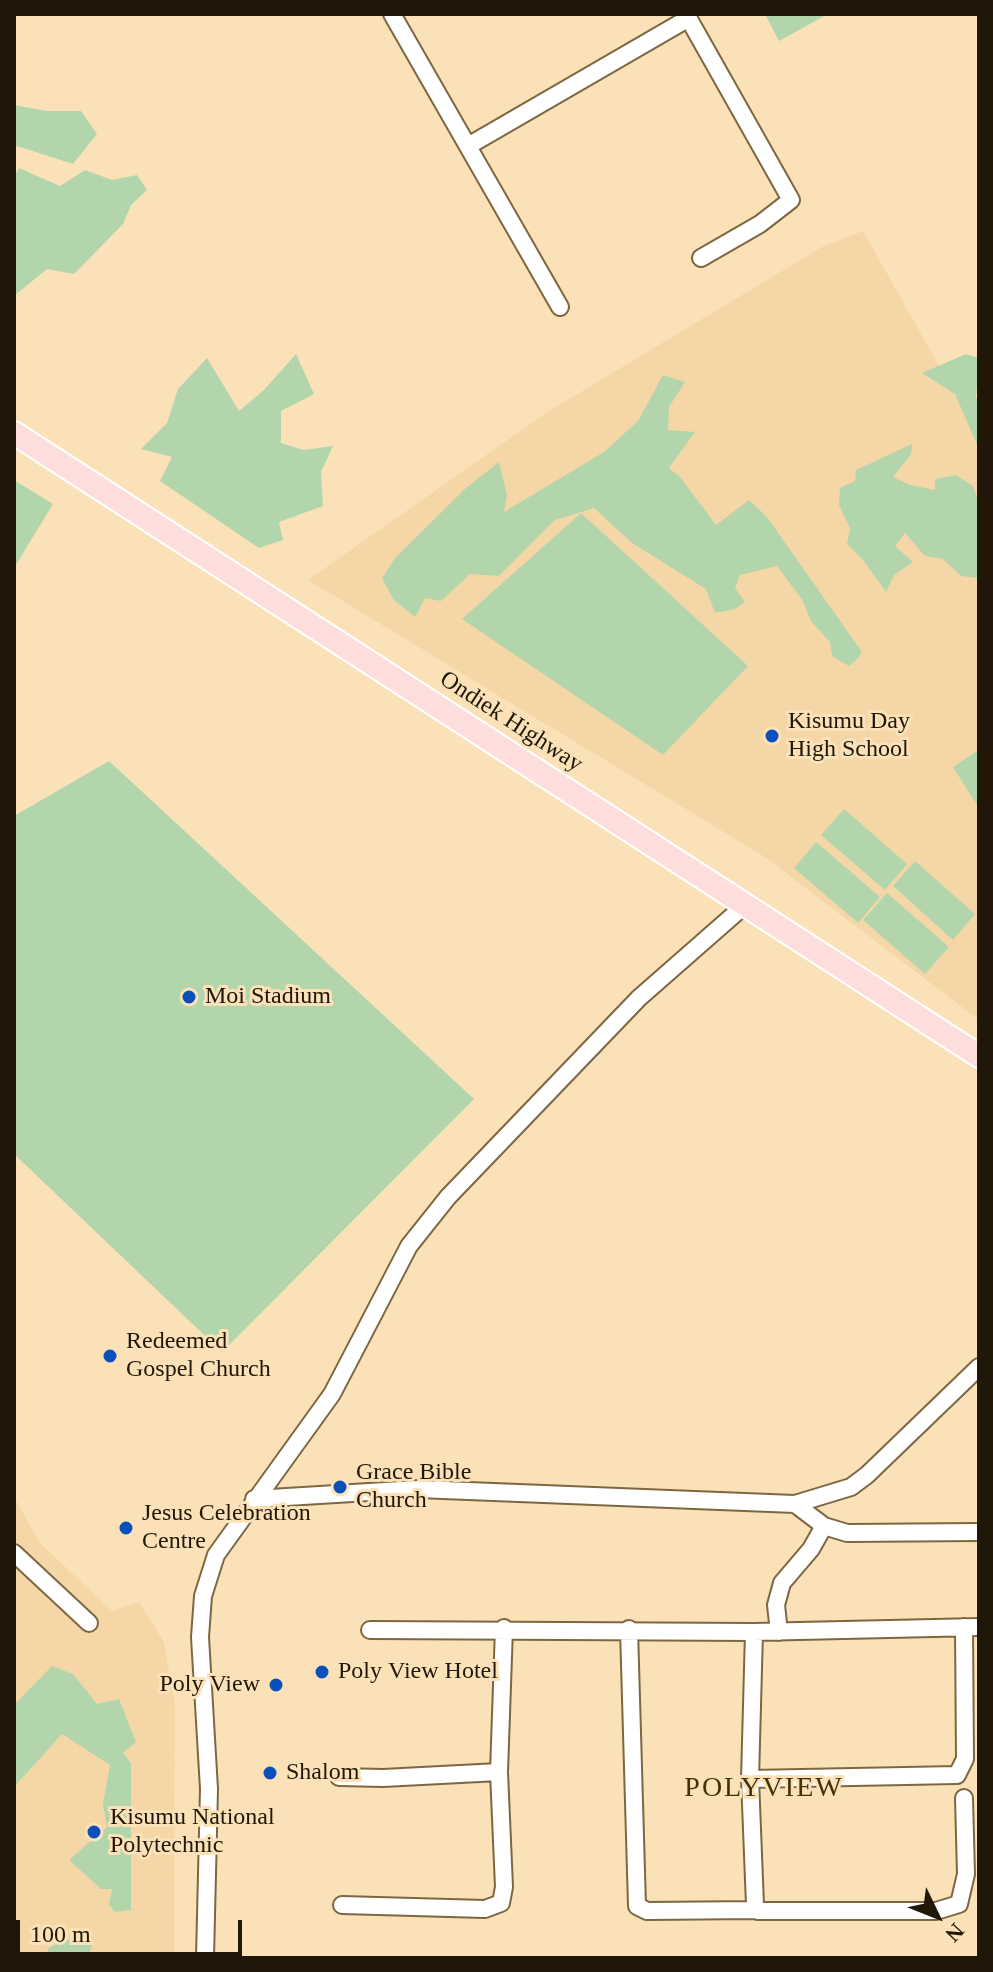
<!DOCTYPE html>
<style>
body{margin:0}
#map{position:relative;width:993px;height:1972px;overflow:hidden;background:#fbe1b8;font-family:"Times New Roman",serif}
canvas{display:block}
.frame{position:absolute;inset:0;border:16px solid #201708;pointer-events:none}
.north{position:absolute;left:897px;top:1876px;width:80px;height:80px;-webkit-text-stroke:6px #fbe1b8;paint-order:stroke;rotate:133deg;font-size:22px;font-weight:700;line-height:32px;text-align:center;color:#201708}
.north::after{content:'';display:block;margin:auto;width:28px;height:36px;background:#201708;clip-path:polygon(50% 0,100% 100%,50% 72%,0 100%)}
.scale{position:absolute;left:16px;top:1920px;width:226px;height:36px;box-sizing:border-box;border:4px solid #201708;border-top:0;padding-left:10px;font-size:24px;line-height:28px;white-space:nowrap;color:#201708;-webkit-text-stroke:6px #fbe1b8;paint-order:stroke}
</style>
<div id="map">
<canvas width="993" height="1972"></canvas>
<div class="frame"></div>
<div class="north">N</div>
<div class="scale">100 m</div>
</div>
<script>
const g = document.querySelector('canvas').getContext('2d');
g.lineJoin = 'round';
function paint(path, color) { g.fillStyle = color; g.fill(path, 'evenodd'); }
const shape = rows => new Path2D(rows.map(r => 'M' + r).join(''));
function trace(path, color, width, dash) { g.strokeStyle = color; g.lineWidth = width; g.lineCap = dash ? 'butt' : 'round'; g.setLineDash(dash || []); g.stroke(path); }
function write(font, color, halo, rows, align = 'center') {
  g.font = font + ' "Times New Roman",serif'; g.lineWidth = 6; g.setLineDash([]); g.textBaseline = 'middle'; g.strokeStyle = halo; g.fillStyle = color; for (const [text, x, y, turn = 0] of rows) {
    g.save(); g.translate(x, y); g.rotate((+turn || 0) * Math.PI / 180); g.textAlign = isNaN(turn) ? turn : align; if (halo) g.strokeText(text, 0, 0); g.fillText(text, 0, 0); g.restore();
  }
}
const built = shape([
 [863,231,979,437,979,1020,765,857,308,580,549,411,822,247],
 [14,1497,40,1543,112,1611,139,1602,164,1642,175,1705,174,1958,14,1958]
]);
const green = shape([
 [765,14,828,14,779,41],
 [14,105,47,111,81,111,97,134,73,164,14,145],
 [19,168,60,186,85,170,112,180,137,175,147,190,131,205,123,224,74,274,47,269,14,296,14,177],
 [296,354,314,394,281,411,281,443,303,450,333,446,321,472,323,506,279,522,283,540,259,548,160,481,172,457,141,449,167,423,178,389,207,358,239,411,264,390],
 [966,354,979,358,976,398,979,399,979,449,955,394,922,373],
 [663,375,685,382,669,407,668,430,695,432,669,468,680,477,716,525,749,500,767,517,862,652,858,658,849,666,832,656,830,642,811,621,803,601,777,566,740,575,735,588,745,602,735,609,715,613,706,589,632,543,594,508,555,520,499,576,470,574,441,601,425,598,415,617,394,600,382,578,396,557,466,488,499,462,507,495,504,512,604,452,638,421],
 [912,444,911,454,893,477,910,485,935,490,935,479,956,475,973,486,979,504,979,578,961,576,943,559,925,556,905,533,895,546,913,562,894,575,886,592,863,560,847,544,850,528,839,505,840,488,855,481,856,470],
 [14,480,53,504,14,568],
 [581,513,748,666,663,755,462,619],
 [979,750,979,808,953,767],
 [109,761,474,1099,222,1352,14,1154,14,816],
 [844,809,907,864,885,890,821,835],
 [816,842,880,897,858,923,794,868],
 [915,861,975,914,953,940,893,886],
 [887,893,949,947,925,974,863,920],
 [52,1666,73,1674,97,1704,119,1699,136,1742,123,1753,131,1763,131,1910,115,1912,109,1905,112,1889,101,1889,69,1860,107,1827,103,1805,110,1765,62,1734,14,1787,14,1705],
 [82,1937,93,1942,88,1958,44,1958,49,1948,62,1941]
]);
const minor = shape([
 [392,14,560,307],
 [686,14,791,200,760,224,701,258],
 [468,146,689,18],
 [254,1499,418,1489,795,1504,851,1487,867,1475,979,1367],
 [795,1504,824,1526,847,1533,979,1532],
 [14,1553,89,1623],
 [629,1629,637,1906,647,1911,756,1910],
 [370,1630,754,1632,979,1627],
 [754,1632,750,1779,755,1905,758,1911,936,1911,959,1904,966,1874,964,1798],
 [779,1632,776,1605,782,1583,811,1549,824,1526],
 [339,1777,383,1778,499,1772],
 [750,1779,957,1775,965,1759,964,1627],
 [342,1905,485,1909,501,1903,504,1887,499,1772,504,1628],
 [205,1958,209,1789,200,1637,203,1596,216,1555,332,1394,409,1246,448,1197,639,998,745,905]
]);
const major = shape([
 [14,433,979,1056]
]);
const markers = [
 [772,736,8,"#0a4fba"],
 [189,997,8,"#0a4fba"],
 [110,1356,8,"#0a4fba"],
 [340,1487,8,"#0a4fba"],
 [126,1528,8,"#0a4fba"],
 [322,1672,8,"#0a4fba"],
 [276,1685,8,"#0a4fba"],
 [270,1773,8,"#0a4fba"],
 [94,1832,8,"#0a4fba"]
];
const streetNames = [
 ["Ondiek Highway",511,722,33]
];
const poiNames = [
 ["Kisumu Day",788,722],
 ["High School",788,750],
 ["Moi Stadium",205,997],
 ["Redeemed",126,1342],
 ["Gospel Church",126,1370],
 ["Grace Bible",356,1473],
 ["Church",356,1501],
 ["Jesus Celebration",142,1514],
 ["Centre",142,1542],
 ["Poly View Hotel",338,1672],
 ["Poly View",260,1685,"right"],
 ["Shalom",286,1773],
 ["Kisumu National",110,1818],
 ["Polytechnic",110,1846]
];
const quarterNames = [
 ["POLYVIEW",764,1789]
];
paint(built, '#f5d7a7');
paint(green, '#b3d5ac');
trace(minor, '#7d6741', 20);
trace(major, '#fff', 26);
trace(minor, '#fff', 16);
trace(major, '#fddedd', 22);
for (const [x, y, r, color] of markers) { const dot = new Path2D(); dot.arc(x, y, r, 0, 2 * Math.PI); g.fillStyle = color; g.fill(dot); trace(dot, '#fbe1b8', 3); }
write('24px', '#201708', '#fbe1b8', streetNames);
write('24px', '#201708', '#fbe1b8', poiNames, 'left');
g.letterSpacing = '2px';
write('28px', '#453109', '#fbe1b8', quarterNames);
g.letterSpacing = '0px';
</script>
